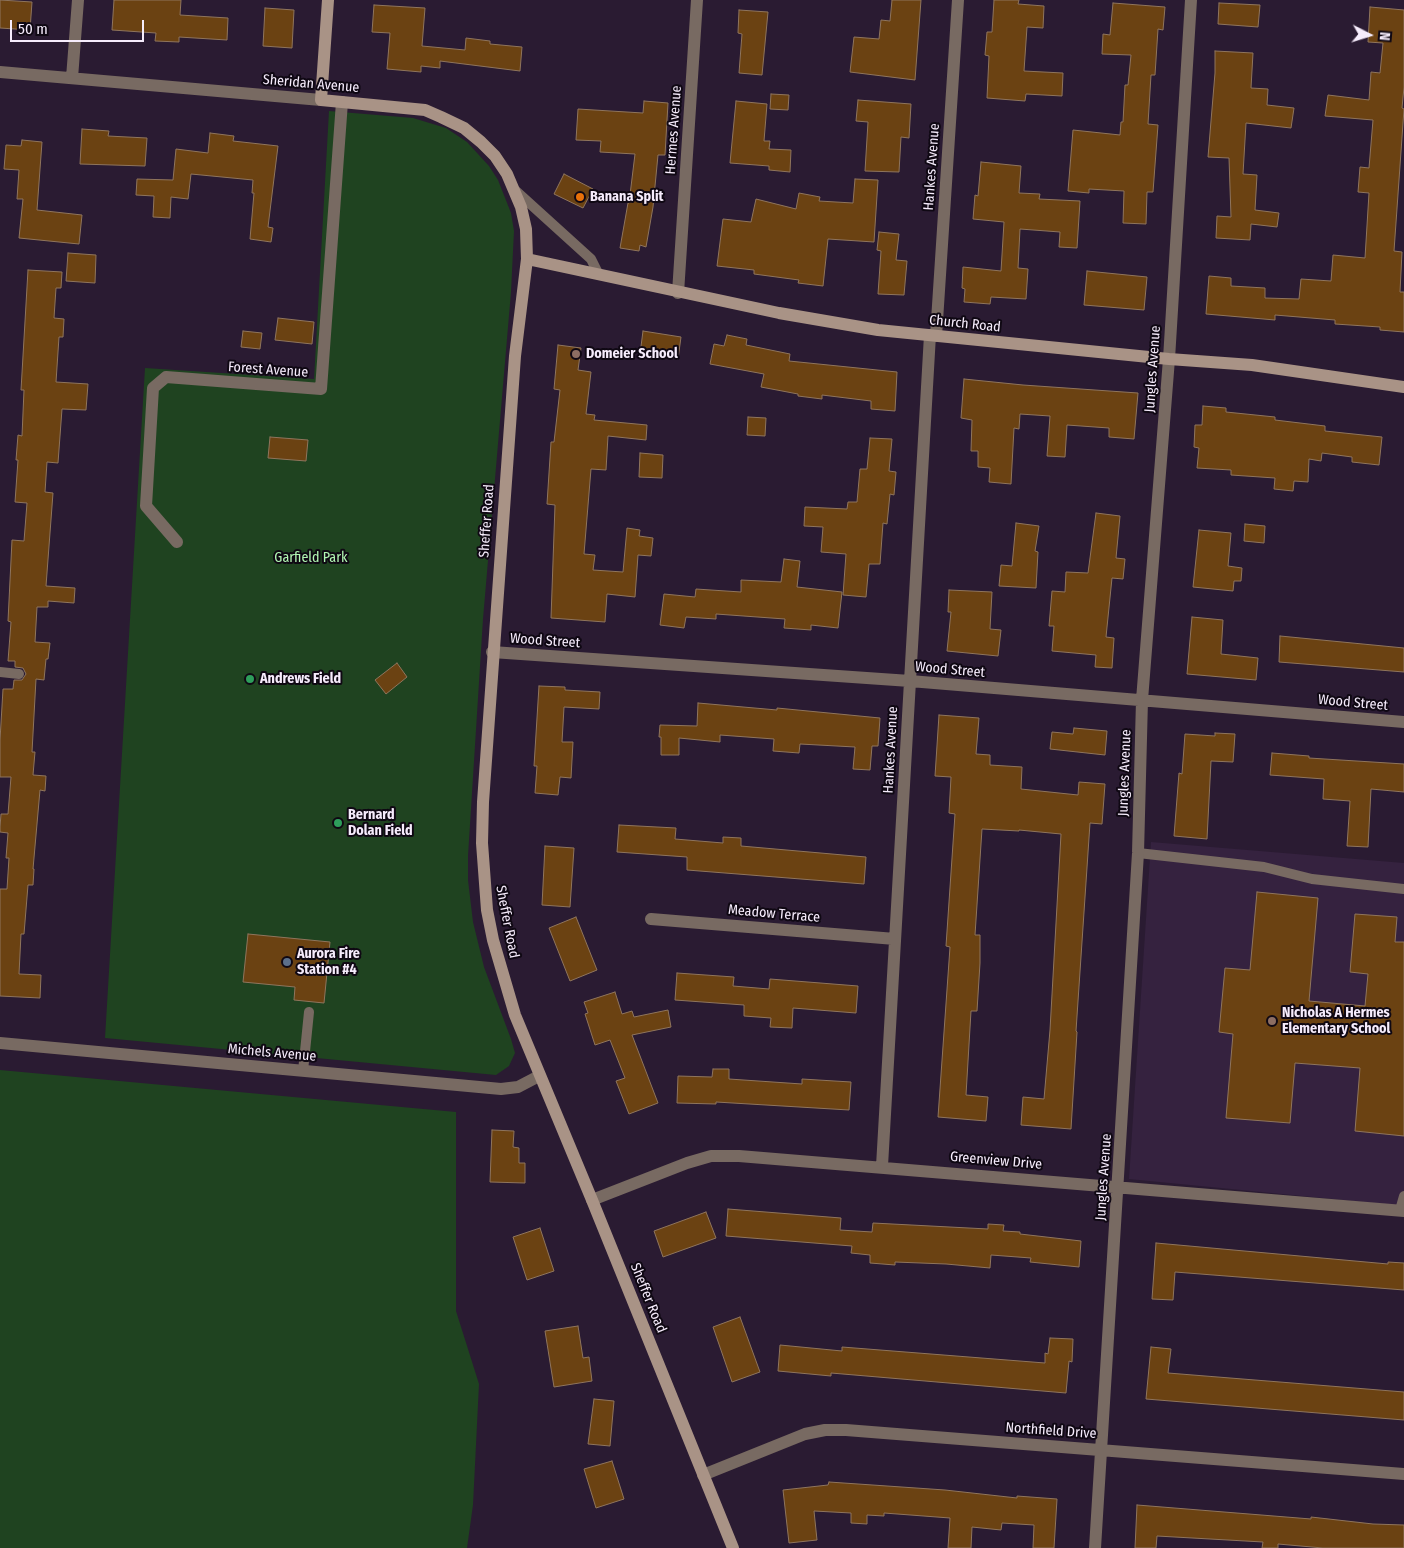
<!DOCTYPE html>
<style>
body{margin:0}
#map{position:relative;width:1404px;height:1548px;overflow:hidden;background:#2a1b32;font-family:"Fira Sans Condensed",sans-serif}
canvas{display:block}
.north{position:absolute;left:1344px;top:10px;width:50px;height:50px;-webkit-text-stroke:4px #0f0813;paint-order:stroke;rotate:95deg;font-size:14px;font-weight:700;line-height:20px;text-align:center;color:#f6ecfc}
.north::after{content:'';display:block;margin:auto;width:18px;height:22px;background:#f6ecfc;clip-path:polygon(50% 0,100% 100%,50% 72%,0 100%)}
.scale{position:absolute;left:10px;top:20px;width:134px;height:22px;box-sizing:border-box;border:2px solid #f6ecfc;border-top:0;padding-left:6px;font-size:15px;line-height:18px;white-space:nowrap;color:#f6ecfc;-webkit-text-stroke:4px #0f0813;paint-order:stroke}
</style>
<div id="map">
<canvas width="1404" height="1548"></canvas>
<div class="north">N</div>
<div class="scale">50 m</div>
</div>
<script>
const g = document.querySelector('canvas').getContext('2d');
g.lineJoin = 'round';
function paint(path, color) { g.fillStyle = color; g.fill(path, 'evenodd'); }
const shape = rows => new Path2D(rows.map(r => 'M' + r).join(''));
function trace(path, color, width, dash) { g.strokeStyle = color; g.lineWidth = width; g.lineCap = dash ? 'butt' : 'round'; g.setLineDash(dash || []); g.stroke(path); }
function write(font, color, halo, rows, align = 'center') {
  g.font = font + ' "Fira Sans Condensed",sans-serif'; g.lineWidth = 4; g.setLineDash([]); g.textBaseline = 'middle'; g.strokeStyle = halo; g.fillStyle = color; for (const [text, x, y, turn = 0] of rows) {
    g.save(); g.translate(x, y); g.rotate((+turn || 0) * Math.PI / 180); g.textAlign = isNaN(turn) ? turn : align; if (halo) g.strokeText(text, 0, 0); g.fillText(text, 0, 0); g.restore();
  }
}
const built = shape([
 [1151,842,1404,863,1404,1206,1129,1179]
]);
const green = shape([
 [329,111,413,118,446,128,467,142,489,166,498,180,511,213,514,231,511,292,483,619,468,856,468,880,473,922,484,967,511,1039,515,1053,509,1066,496,1075,105,1038,145,368,314,379],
 [0,1070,456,1112,456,1311,479,1384,473,1505,467,1548,0,1548]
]);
const building = shape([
 [0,0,32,2,30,30,0,28,0,0],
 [114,0,181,0,180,15,228,18,227,40,179,37,179,42,155,41,156,33,112,30,114,0],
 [892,0,921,0,915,80,850,72,854,37,879,39,881,20,890,21,892,0],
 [994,0,1019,0,1018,4,1044,6,1043,28,1027,27,1024,71,1063,73,1062,96,1026,94,1025,101,987,98,989,56,985,55,987,32,992,32,994,0],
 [1113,3,1165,7,1163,30,1158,29,1155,75,1151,75,1148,124,1158,125,1153,192,1147,192,1146,224,1123,223,1124,191,1089,189,1089,193,1068,191,1073,130,1120,135,1121,122,1123,122,1125,85,1128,85,1131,55,1102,54,1103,34,1110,35,1113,3],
 [1219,3,1260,5,1258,27,1218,24,1219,3],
 [374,5,425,8,422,46,465,50,466,38,490,41,490,44,522,47,520,71,440,61,440,68,421,66,421,72,387,69,390,33,372,32,374,5],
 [1370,7,1404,10,1404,87,1402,108,1404,109,1394,251,1402,252,1400,292,1404,292,1404,332,1380,330,1380,327,1335,324,1335,320,1275,315,1275,320,1206,314,1209,276,1231,278,1231,286,1265,288,1265,298,1299,299,1301,279,1331,281,1333,255,1365,258,1369,193,1358,192,1360,167,1369,168,1373,120,1325,116,1328,95,1369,100,1371,72,1380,73,1383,43,1368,42,1370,7],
 [265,8,294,10,292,48,263,46,265,8],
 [739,10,768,12,762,75,739,73,742,34,738,33,739,10],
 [1215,51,1253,53,1251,88,1268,89,1267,105,1294,108,1291,128,1246,123,1243,174,1257,175,1255,210,1279,213,1277,227,1251,224,1250,240,1216,238,1217,216,1231,217,1229,158,1208,157,1215,73,1215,51],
 [771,94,789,95,788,110,770,109,771,94],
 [858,100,911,104,909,138,901,137,899,172,865,171,868,122,856,121,858,100],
 [644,101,668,103,665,155,658,155,653,207,646,247,640,245,639,251,620,248,628,203,629,203,635,154,600,152,601,141,576,140,578,109,643,113,644,101],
 [736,101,767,104,764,141,770,141,769,149,791,150,790,172,769,170,769,166,730,163,736,101],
 [82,129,109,131,108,136,147,138,145,166,80,164,82,129],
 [210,133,234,136,233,141,278,146,268,227,273,228,271,242,250,239,254,193,252,193,253,180,191,174,188,199,171,197,170,218,153,217,154,196,136,195,137,179,173,180,176,149,208,153,210,133],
 [22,140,42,142,37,210,82,215,79,244,19,238,23,199,17,199,19,170,4,169,6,145,21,146,22,140],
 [981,162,1021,166,1019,193,1040,194,1039,199,1080,201,1077,248,1059,247,1060,232,1020,229,1018,268,1028,269,1026,299,991,297,990,304,964,302,965,289,962,288,963,267,1001,271,1004,222,973,219,975,195,978,196,981,162],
 [564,174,593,189,583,208,554,194,564,174],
 [855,179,878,180,874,242,828,239,823,286,798,283,799,280,754,274,754,270,717,266,723,219,751,222,756,199,796,209,799,193,820,197,819,201,853,203,855,179],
 [879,232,899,234,896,260,907,261,904,295,878,294,881,251,877,250,879,232],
 [68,253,96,255,95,283,66,281,68,253],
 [28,270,62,272,61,288,56,288,54,318,64,319,63,337,59,337,56,382,88,384,86,410,62,409,58,463,47,462,45,492,53,493,46,586,75,588,74,603,48,601,48,607,37,607,35,642,50,643,48,659,46,659,44,680,36,679,32,752,35,752,33,775,46,776,45,791,40,790,33,869,34,869,33,885,28,885,24,934,21,934,19,974,41,975,40,998,0,996,0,889,7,889,9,858,6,858,8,833,0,832,0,827,1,814,8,814,11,777,0,777,0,740,3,689,13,689,14,680,22,680,26,674,23,668,15,667,15,661,8,661,11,622,8,621,12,540,24,541,27,503,15,502,18,460,16,460,18,435,22,436,24,390,21,390,28,270],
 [1087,271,1147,277,1144,310,1084,305,1087,271],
 [278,318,314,322,312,344,275,340,278,318],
 [243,331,262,333,260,349,241,347,243,331],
 [643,331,681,337,678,359,640,354,643,331],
 [727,335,747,339,746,345,790,354,789,361,897,372,895,411,871,409,871,401,822,395,822,399,798,396,798,394,761,387,764,374,710,364,714,344,724,346,727,335],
 [558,345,581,348,578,370,591,372,586,414,595,415,594,420,647,425,646,440,608,436,606,470,591,469,584,554,595,555,593,570,623,572,627,528,640,530,639,536,653,538,651,556,638,555,635,597,607,594,605,622,551,618,555,505,547,504,551,442,554,442,560,390,554,389,558,345],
 [964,379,1023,385,1138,393,1134,439,1109,437,1109,428,1067,425,1065,457,1047,456,1050,416,1020,414,1019,429,1014,428,1011,484,989,482,990,468,978,467,978,451,971,451,972,420,961,418,964,379],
 [1203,406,1226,408,1226,412,1275,417,1275,420,1325,426,1325,431,1382,437,1379,465,1352,462,1352,457,1322,453,1321,461,1309,459,1308,482,1294,481,1293,491,1274,489,1275,478,1231,475,1231,470,1197,468,1199,448,1194,447,1195,425,1202,425,1203,406],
 [748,417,766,418,765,436,747,435,748,417],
 [270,437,308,440,306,461,268,458,270,437],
 [870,438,892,439,889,471,896,472,894,495,890,494,887,524,883,523,880,564,869,564,866,597,843,595,846,554,821,552,823,527,804,526,805,507,847,509,848,502,857,502,860,469,867,469,870,438],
 [640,453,663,455,662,478,639,477,640,453],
 [1096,513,1120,516,1116,558,1125,559,1123,579,1112,578,1106,637,1114,638,1112,668,1095,667,1096,655,1052,651,1054,626,1049,626,1052,591,1065,592,1066,572,1088,573,1096,513],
 [1016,523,1039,526,1035,551,1038,552,1036,588,999,586,1001,565,1012,566,1016,523],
 [1245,524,1265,526,1264,543,1244,541,1245,524],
 [1199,530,1231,533,1228,566,1242,568,1241,581,1234,581,1233,591,1193,587,1199,530],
 [784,559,800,561,797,587,842,592,838,628,811,625,811,630,784,628,785,619,716,614,716,619,686,617,684,628,660,625,664,594,695,597,696,589,741,592,741,580,781,582,784,559],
 [949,590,992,592,990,629,1001,630,998,656,947,651,951,612,948,612,949,590],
 [1192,617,1223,620,1221,654,1258,658,1256,680,1187,674,1192,617],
 [1280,636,1404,648,1404,672,1279,662,1280,636],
 [397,663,407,677,386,694,375,680,397,663],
 [539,686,565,687,565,690,600,692,599,709,564,707,562,742,573,742,571,778,560,777,558,795,535,793,537,766,534,766,539,686],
 [698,703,777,710,777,708,880,718,878,746,872,746,870,770,853,769,855,747,800,744,799,753,773,751,774,739,720,735,720,742,679,738,679,755,661,755,661,737,659,737,660,725,697,726,698,703],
 [939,715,979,718,976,754,990,755,990,765,1022,767,1021,789,1078,795,1079,782,1105,784,1102,824,1090,823,1076,1031,1077,1032,1071,1129,1021,1125,1023,1097,1044,1099,1050,1030,1061,834,1019,830,1019,831,982,829,975,935,980,935,980,963,977,1011,971,1011,966,1095,988,1097,986,1121,938,1117,950,947,946,946,955,814,949,813,951,777,935,776,939,715],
 [1074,728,1107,731,1105,755,1050,749,1052,732,1073,734,1074,728],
 [1215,733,1235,734,1233,762,1211,761,1207,839,1174,836,1179,773,1182,774,1185,734,1215,736,1215,733],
 [1272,753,1309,756,1309,758,1404,764,1404,792,1371,789,1368,847,1347,846,1350,801,1323,799,1324,779,1270,775,1272,753],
 [619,825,676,828,675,839,723,843,723,837,741,838,741,846,866,857,864,884,687,870,687,857,617,852,619,825],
 [545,846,574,848,570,907,542,905,545,846],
 [1257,892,1318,898,1309,1001,1365,1006,1368,974,1350,972,1355,914,1397,917,1395,942,1404,942,1404,1136,1355,1131,1360,1068,1295,1063,1290,1123,1226,1118,1233,1034,1219,1032,1225,968,1250,970,1257,892],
 [576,917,597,970,570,981,549,928,576,917],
 [248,934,330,942,324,1003,294,1000,295,987,243,982,248,934],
 [677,973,734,977,733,986,769,989,770,979,858,986,856,1013,793,1008,792,1028,770,1027,771,1018,744,1016,744,1005,675,1000,677,973],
 [615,992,622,1014,632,1011,634,1017,668,1010,671,1027,632,1035,658,1103,629,1114,616,1081,625,1078,610,1040,595,1045,585,1014,588,1013,584,1002,615,992],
 [713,1069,729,1069,729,1079,802,1084,802,1079,851,1082,849,1110,716,1102,716,1104,677,1103,678,1076,712,1077,713,1069],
 [492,1130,514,1131,513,1147,519,1148,519,1163,525,1163,525,1183,490,1182,492,1130],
 [728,1209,841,1218,840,1230,872,1232,873,1223,988,1229,988,1224,1004,1225,1003,1231,1020,1232,1020,1234,1081,1241,1079,1267,1030,1262,1031,1258,991,1255,990,1268,946,1264,895,1262,895,1265,870,1263,870,1255,851,1253,852,1246,726,1236,728,1209],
 [706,1212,716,1238,663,1257,654,1231,706,1212],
 [540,1228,554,1271,527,1280,513,1237,540,1228],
 [1156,1243,1388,1264,1388,1262,1404,1263,1404,1290,1175,1272,1173,1300,1152,1299,1156,1243],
 [740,1317,760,1372,732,1382,713,1327,740,1317],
 [578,1326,583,1358,589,1357,592,1381,554,1387,545,1331,578,1326],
 [1050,1338,1073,1339,1072,1362,1069,1361,1066,1393,831,1373,831,1376,778,1371,780,1345,842,1351,842,1347,1045,1363,1045,1353,1048,1354,1050,1338],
 [1151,1347,1171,1349,1168,1373,1404,1392,1404,1420,1146,1399,1151,1347],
 [594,1399,614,1401,610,1446,588,1444,594,1399],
 [612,1461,624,1499,596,1508,584,1469,612,1461],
 [829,1482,945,1490,1017,1498,1017,1496,1057,1499,1054,1548,1033,1548,1034,1525,1002,1523,1001,1530,972,1527,971,1548,948,1548,950,1518,884,1513,884,1516,867,1515,867,1524,851,1523,851,1513,814,1511,817,1540,789,1543,783,1490,828,1485,829,1482],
 [1137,1505,1311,1519,1311,1517,1373,1524,1404,1525,1404,1548,1323,1548,1278,1544,1278,1548,1262,1548,1263,1542,1157,1536,1156,1548,1135,1548,1137,1505]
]);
const lane = shape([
 [516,191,591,259,599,275],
 [0,672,19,674],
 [1138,853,1264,867,1312,879,1404,889],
 [303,1071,309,1012],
 [1400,1210,1404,1196]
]);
const street = shape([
 [0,72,321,100],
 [72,78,78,0],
 [678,293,697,0],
 [936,336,958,0],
 [177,542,146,506,153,388,166,377,321,389,342,102],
 [492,652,910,681,1404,722],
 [651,919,895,939],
 [0,1043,501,1089,518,1087,539,1076],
 [882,1166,930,335],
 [592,1200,687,1163,711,1156,739,1156,1404,1211],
 [703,1475,805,1434,825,1430,846,1430,1404,1474],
 [1095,1548,1138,853,1142,700,1169,359,1191,0]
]);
const secondary = shape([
 [328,0,321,100,425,110,441,117,464,128,481,142,495,156,507,174,521,207,526,229,527,259,515,356,483,802,482,843,487,910,493,940,515,1015,592,1200,733,1548],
 [527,259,779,313,878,330,1169,359,1252,365,1404,387]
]);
const markers = [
 [580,197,5,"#e8710a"],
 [576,354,5,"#8d6e63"],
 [250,679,5,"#2e9e5b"],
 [338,823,5,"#2e9e5b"],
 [287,962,5,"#5c6f8a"],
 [1272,1021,5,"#8d6e63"]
];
const streetNames = [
 ["Sheridan Avenue",311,84,5],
 ["Hermes Avenue",674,130,-86],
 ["Hankes Avenue",932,167,-86],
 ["Church Road",965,324,6],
 ["Jungles Avenue",1153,369,-86],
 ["Forest Avenue",268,370,4],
 ["Sheffer Road",487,521,-86],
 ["Wood Street",545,641,4],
 ["Wood Street",950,670,5],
 ["Wood Street",1353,703,5],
 ["Hankes Avenue",891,750,-87],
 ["Jungles Avenue",1125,773,-88],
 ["Meadow Terrace",774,914,5],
 ["Sheffer Road",507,922,79],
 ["Michels Avenue",272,1053,5],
 ["Greenview Drive",996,1161,5],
 ["Jungles Avenue",1104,1177,-86],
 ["Sheffer Road",648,1298,68],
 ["Northfield Drive",1051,1431,4]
];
const poiNames = [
 ["Banana Split",590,197],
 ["Domeier School",586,354],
 ["Andrews Field",260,679],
 ["Bernard",348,815],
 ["Dolan Field",348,831],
 ["Aurora Fire",297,954],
 ["Station #4",297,970],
 ["Nicholas A Hermes",1282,1013],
 ["Elementary School",1282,1029]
];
const parkNames = [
 ["Garfield Park",311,558]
];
paint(built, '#35223f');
paint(green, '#1f4320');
paint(building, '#6b4212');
trace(building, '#8f755d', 1);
trace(lane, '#786a62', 10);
trace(street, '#786a62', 12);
trace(secondary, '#a99386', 12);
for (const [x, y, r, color] of markers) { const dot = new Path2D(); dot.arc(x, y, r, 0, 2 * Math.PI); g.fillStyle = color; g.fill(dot); trace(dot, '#0f0813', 2); }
write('14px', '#f6ecfc', '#0f0813', streetNames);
write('bold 14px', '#f6ecfc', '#0f0813', poiNames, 'left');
write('14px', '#b2f7b3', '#0f0813', parkNames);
</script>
